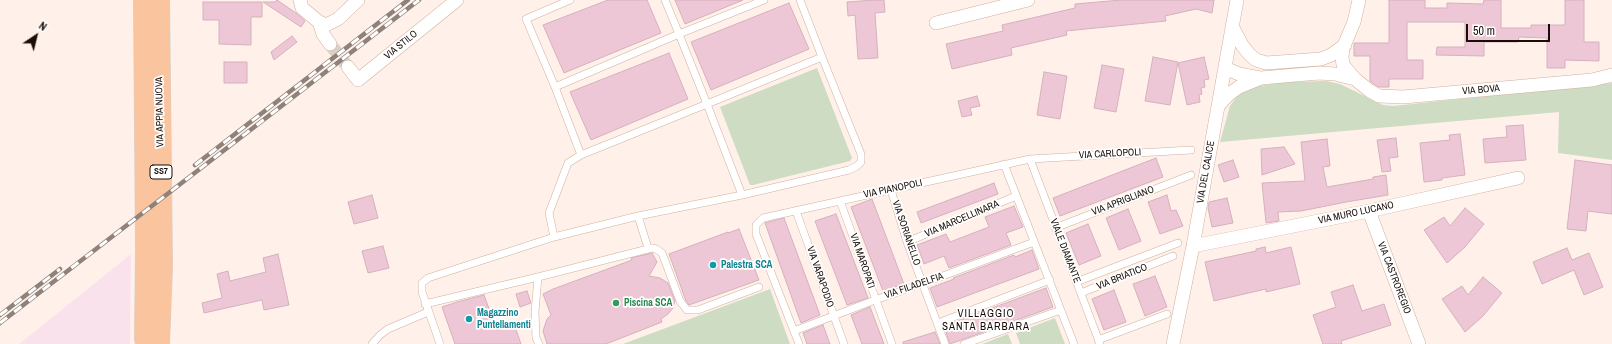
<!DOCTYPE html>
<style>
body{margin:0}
#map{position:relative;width:1612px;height:344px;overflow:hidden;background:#fff1e9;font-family:"Archivo Narrow",sans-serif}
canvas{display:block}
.north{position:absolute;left:16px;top:16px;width:40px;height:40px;-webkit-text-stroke:3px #fff;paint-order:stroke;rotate:35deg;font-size:11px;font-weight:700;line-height:16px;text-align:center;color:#180d07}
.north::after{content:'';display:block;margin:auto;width:14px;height:18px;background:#180d07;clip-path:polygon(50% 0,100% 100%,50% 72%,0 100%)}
.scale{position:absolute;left:1466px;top:24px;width:84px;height:18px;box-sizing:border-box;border:2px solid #180d07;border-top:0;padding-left:5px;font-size:12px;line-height:14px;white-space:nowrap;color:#180d07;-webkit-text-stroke:3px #fff;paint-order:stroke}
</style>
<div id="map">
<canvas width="1612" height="344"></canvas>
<div class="north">N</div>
<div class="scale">50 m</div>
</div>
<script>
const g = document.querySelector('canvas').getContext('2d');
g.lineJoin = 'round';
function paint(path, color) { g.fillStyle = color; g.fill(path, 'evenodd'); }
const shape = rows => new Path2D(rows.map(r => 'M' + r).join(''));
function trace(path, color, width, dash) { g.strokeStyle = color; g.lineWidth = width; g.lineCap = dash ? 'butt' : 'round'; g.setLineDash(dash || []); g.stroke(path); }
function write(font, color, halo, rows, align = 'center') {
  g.font = font + ' "Archivo Narrow",sans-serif'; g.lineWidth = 3.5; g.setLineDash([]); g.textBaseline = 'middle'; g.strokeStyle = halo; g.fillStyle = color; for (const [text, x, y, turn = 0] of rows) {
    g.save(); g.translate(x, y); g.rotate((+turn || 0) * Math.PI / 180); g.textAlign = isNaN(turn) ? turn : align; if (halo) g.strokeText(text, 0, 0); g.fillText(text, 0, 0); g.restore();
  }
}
const industrial = shape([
 [131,254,130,344,19,344]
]);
const green = shape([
 [817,68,852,158,850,161,753,185,750,185,720,107],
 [1326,81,1340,84,1383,105,1393,106,1612,83,1612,160,1558,153,1559,112,1220,142,1230,106,1238,95,1252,87,1286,82],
 [770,289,790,344,623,344],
 [1055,318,1065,344,1020,344,1016,333],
 [1008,334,1012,344,982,344]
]);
const building = shape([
 [277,0,296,13,305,21,301,27,263,2,275,2,277,0],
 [608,0,647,0,661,33,564,73,543,25,608,0],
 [675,0,743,0,685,24,675,0],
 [874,0,884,0,885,12,875,13,878,58,858,59,855,15,848,16,847,2,874,0],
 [1121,0,1214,0,1212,13,1196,9,1165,16,1166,21,1066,31,1067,35,1011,48,1012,55,952,69,946,44,1003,31,1002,25,1075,8,1075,4,1121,0],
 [1389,0,1425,0,1425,8,1447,8,1447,3,1483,4,1484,0,1501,0,1501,28,1531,28,1531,25,1565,25,1565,0,1584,0,1584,42,1599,42,1599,61,1565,60,1565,68,1547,68,1547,38,1519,37,1518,42,1484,42,1484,56,1436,55,1437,47,1465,47,1465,22,1407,22,1407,60,1423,60,1423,79,1389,79,1389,87,1378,87,1370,81,1370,56,1354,56,1354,43,1389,43,1389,0],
 [203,2,262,2,262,17,251,17,251,45,219,44,219,20,203,20,203,2],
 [789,3,809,49,711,90,691,42,789,3],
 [292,36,297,42,274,60,271,52,292,36],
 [669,53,688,99,591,140,570,92,669,53],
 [1153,57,1178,62,1170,105,1145,101,1153,57],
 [1204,57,1209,79,1204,80,1205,87,1201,88,1202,94,1199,95,1200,102,1187,105,1178,63,1204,57],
 [224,62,247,62,247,83,224,83,224,62],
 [1102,65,1124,69,1116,112,1094,108,1102,65],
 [1044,72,1067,76,1060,119,1037,115,1044,72],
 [977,96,980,106,970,108,972,115,962,117,958,101,977,96],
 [1523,125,1526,160,1485,163,1483,139,1507,137,1506,126,1523,125],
 [1460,134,1465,175,1442,178,1442,180,1424,182,1420,143,1450,140,1449,135,1460,134],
 [1396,138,1398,157,1389,158,1391,171,1382,172,1377,140,1396,138],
 [1327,139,1330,166,1323,167,1327,187,1373,179,1373,177,1386,175,1388,195,1346,202,1301,211,1278,212,1279,221,1266,223,1262,183,1305,181,1301,142,1327,139],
 [1284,147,1295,164,1262,175,1261,149,1284,147],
 [1156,158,1163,177,1060,216,1053,198,1156,158],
 [1233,160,1239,177,1224,182,1218,165,1233,160],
 [1575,160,1612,165,1612,214,1588,211,1586,231,1567,229,1575,160],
 [994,183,998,194,921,223,917,212,994,183],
 [372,195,378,218,354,224,348,202,372,195],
 [1167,195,1171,211,1176,210,1183,226,1160,234,1148,202,1167,195],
 [1227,198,1233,223,1212,227,1208,208,1209,202,1227,198],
 [872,199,904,284,883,291,851,207,872,199],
 [1014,206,1023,227,1006,233,1011,245,949,268,944,256,924,264,917,245,946,234,950,242,989,227,985,217,1014,206],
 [1465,208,1484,224,1465,247,1447,263,1424,230,1444,217,1450,226,1465,208],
 [1128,209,1141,241,1119,250,1106,218,1128,209],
 [836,214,868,298,847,305,815,221,836,214],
 [784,218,820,315,801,323,765,223,784,218],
 [1088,224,1101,256,1079,265,1066,233,1088,224],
 [739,229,759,280,689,305,686,301,669,254,728,232,728,233,739,229],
 [383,246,389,268,368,273,362,251,383,246],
 [1265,247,1266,253,1291,247,1300,284,1266,292,1266,289,1214,301,1205,262,1256,251,1256,249,1265,247],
 [1567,248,1572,260,1589,253,1603,287,1584,295,1574,270,1542,284,1533,262,1567,248],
 [1032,250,1039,269,937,307,930,288,954,279,953,278,1014,255,1015,257,1032,250],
 [652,253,657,262,649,276,660,278,668,283,675,301,673,308,668,314,661,319,662,322,606,344,547,344,543,331,547,319,551,315,543,294,553,289,632,260,631,258,652,253],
 [278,254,289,305,264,310,262,300,204,313,202,303,222,298,217,274,228,271,230,281,266,272,263,258,278,254],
 [1155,276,1167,307,1145,316,1133,284,1155,276],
 [1483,277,1502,293,1483,316,1465,332,1442,299,1462,286,1468,295,1483,277],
 [1353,285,1362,311,1384,304,1391,325,1341,341,1342,344,1323,344,1313,315,1336,307,1331,292,1353,285],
 [1046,288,1053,307,950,344,944,326,1046,288],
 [1114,290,1126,322,1104,330,1092,299,1114,290],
 [527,291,531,303,520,307,516,294,527,291],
 [484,295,497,330,514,324,521,344,455,344,442,307,457,302,484,295],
 [870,307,884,344,862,344,851,315,870,307],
 [823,325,830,344,807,344,803,333,823,325],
 [935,332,940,344,903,344,903,342,935,332]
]);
const minorTunnel = shape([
 [330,44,348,67]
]);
const service = shape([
 [665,0,679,34,764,0],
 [800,0,822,57],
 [555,87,581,155,707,104,679,34,555,87,526,19,570,0],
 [1030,159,1100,344],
 [1004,164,1074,344],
 [891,190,907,242,945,344],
 [840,201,892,344],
 [796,211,844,344],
 [638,216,742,195,849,170,857,166,861,162,861,154,822,57,707,104,742,195],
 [1055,228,1191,175],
 [554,237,549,213,568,163,581,155],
 [907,242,1016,196],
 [538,277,535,312,536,338,539,344],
 [1076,282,1178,243],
 [1081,293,1173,256],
 [425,304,538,277,652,248,656,249,662,253,680,301,687,310,698,310,759,287],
 [938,323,1050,280],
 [794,331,875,300,924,283,1034,242],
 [1098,340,1167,314],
 [372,344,380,335,388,329,428,312],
 [440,344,422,292,422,283,428,278,554,237,638,216,648,248],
 [799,344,756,234,756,225,763,218,1030,159,1191,150],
 [964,344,1061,310]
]);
const minor = shape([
 [300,0,302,8,319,22,326,25,338,19,358,0],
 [1359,0,1354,22,1343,48,1342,57,1343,65,1355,79,1370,91,1379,96,1403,97,1592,80,1612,75],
 [319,22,323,34,330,44],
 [936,23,1028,0],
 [1232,26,1242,45,1249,54,1256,60,1266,63,1321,59,1331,55,1345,45],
 [348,67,358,80,457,0],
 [1225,68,1239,74,1260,78],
 [1219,105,1229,94,1239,87,1261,78,1319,73,1335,74,1355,79],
 [1369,211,1419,344],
 [1193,246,1369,211,1518,178],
 [1173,344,1193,246,1237,0]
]);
const primary = shape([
 [144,0,146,247,145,339],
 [159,0,162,266,159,344]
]);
const rail = shape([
 [195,165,408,0],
 [0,315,60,269],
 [0,323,419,0]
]);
const markers = [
 [713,265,4,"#0f9aa8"],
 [616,303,4,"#2e9e5b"],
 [469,319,4,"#0f9aa8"]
];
const shields = [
 [161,172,22]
];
const shieldNames = [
 ["SS7",161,172]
];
const streetNames = [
 ["VIA STILO",401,45,-39],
 ["VIA BOVA",1481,90,-5],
 ["VIA APPIA NUOVA",160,112,-91],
 ["VIA CARLOPOLI",1110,154,-3],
 ["VIA DEL CALICE",1206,172,-80],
 ["VIA PIANOPOLI",893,189,-12],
 ["VIA APRIGLIANO",1123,201,-21],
 ["VIA MURO LUCANO",1356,213,-12],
 ["VIA MARCELLINARA",962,219,-23],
 ["VIA SORIANELLO",906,233,71],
 ["VIALE DIAMANTE",1065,251,69],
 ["VIA MAROPATI",862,261,71],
 ["VIA VARAPODIO",820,277,71],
 ["VIA BRIATICO",1122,277,-22],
 ["VIA CASTROREGIO",1394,278,69],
 ["VIA FILADELFIA",914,286,-19]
];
const cultureNames = [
 ["Palestra SCA",721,265],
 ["Magazzino",477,313],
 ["Puntellamenti",477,325]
];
const leisureNames = [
 ["Piscina SCA",624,303]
];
const neighbourhoodNames = [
 ["VILLAGGIO",986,314],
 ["SANTA BARBARA",986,327]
];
paint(industrial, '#fae2ed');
paint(green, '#cddcc2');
paint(building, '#edc7d5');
trace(building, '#d5b0bd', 1);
trace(minorTunnel, '#dccfc7', 13, [13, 6]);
trace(service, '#d1b09d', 8);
trace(minor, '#d1b09d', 14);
trace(primary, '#d5d3d2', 22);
trace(service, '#fff', 7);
trace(minor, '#fff', 13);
trace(primary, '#fac49e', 21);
trace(rail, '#8f827b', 4.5);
trace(rail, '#fff', 3, [9]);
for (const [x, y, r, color] of markers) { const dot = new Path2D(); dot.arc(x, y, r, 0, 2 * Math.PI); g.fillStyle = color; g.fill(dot); trace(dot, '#fff', 1.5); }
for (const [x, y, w] of shields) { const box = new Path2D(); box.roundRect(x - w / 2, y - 7, w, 14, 3); g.fillStyle = '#fff'; g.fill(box); trace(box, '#180d07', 1); }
write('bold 9px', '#180d07', null, shieldNames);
write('10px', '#180d07', '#fff', streetNames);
write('bold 10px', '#0d838f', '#fff', cultureNames, 'left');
write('bold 10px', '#27864d', '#fff', leisureNames, 'left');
g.letterSpacing = '1px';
write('11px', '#180d07', '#fff', neighbourhoodNames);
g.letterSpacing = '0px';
</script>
